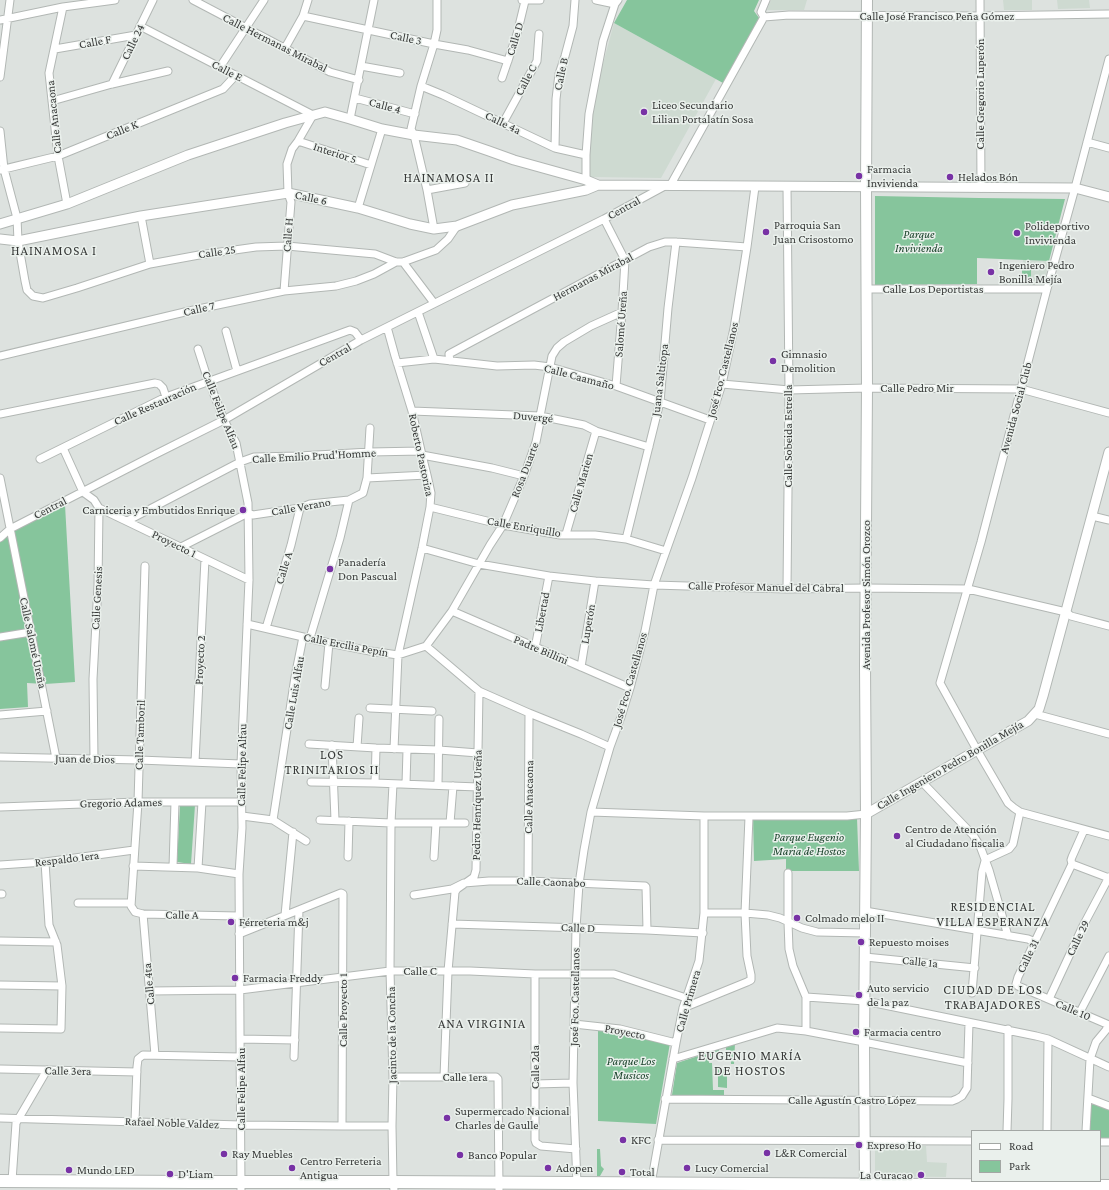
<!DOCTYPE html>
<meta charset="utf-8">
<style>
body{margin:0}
#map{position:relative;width:1109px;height:1190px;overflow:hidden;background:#dde2df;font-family:"Crimson Pro",serif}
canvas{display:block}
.legend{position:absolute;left:971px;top:1130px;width:130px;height:52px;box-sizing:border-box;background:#eaf0ec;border:1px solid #a3a7a4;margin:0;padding:5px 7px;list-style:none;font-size:12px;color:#383a39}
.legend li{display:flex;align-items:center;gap:8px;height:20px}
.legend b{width:20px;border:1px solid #a3a7a4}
</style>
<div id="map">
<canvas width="1109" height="1190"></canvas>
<ul class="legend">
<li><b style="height:5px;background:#fff"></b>Road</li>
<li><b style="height:11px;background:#86c59c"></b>Park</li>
</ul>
</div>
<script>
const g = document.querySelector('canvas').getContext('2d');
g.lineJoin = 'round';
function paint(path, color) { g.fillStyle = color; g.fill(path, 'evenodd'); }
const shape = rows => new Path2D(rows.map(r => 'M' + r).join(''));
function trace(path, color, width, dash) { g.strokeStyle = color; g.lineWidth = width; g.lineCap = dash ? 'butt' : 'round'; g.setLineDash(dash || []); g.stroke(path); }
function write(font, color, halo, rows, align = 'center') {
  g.font = font + ' "Crimson Pro",serif'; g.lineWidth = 3; g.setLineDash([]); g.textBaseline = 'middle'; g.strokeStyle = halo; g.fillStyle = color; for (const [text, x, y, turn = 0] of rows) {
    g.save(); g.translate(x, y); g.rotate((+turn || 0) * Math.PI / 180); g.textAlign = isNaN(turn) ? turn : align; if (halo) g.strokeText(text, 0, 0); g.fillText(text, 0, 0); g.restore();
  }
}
const built = shape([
 [771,0,807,0,804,10,767,10],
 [1003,0,1032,0,1032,10,1004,10],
 [1057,0,1089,0,1090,8,1058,9],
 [614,23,716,79,661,178,590,177,588,136,594,97],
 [1023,260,1049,261,1044,285,1022,285],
 [875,1146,926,1146,927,1162,947,1163,946,1177,875,1176]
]);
const green = shape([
 [627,0,759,0,754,11,759,18,723,83,614,23],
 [875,196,979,198,1065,199,1049,261,977,258,977,284,875,285],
 [1022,264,1031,264,1031,282,1022,282],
 [65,505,75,682,45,684,27,683,28,707,0,709,0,542,13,530],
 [195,805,191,864,177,862,180,806],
 [753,817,857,818,859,871,786,871,786,859,754,861],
 [598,1029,618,1031,670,1043,656,1124,598,1121],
 [735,1043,734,1064,731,1064,730,1050,726,1050,726,1047],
 [719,1049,719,1052,713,1052,713,1057,709,1057,709,1063,712,1063,713,1090,724,1090,724,1095,672,1095,677,1063],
 [718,1069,727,1069,727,1088,718,1087],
 [1087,1102,1109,1108,1109,1138,1100,1138,1100,1131,1085,1131],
 [597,1149,600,1149,601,1166,604,1169,600,1176,597,1176]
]);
const minor = shape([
 [193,0,330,72,359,80],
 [522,0,540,0],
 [596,0,615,4],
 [980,0,981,188],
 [63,7,49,73,58,156,67,204],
 [303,16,434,44,468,50,508,61],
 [764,17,789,15,980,16,1109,14],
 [0,20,63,7,115,0],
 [140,26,313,115,298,141,292,149,287,164,288,193,291,202,284,291],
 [285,48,303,16,308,0],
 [55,49,136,35],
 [1109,59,1075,188,1047,289,981,542,940,683,977,750,1008,803,1014,808,1020,812,1109,836],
 [361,66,400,73],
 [220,67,264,0],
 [0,77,10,0],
 [502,78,517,34,525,1],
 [112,84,153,0],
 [421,86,443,95,555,148,586,155],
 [355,98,415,114],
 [52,101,112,84,168,71],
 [350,119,374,0],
 [503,123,537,61,539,34],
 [0,131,4,169,17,218,18,241,25,281,27,290,33,296,43,298,77,288,150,264,199,255,256,247,287,246,375,254,396,262,403,262,436,250,448,239,457,226],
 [298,141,371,165],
 [1087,142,1109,148],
 [555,148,556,99,559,74,565,56,573,26,575,0],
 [0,170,58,156,223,89,236,75],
 [586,180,586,155,589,114,603,41,615,4,618,0],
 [670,186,764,17,761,12,766,0],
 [787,187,789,390,787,589],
 [427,190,465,183],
 [358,208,382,129],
 [141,216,150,264],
 [604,219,625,260,622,312,616,386],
 [434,229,427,190,414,135,411,129,421,86,434,44,437,30,437,0],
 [403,262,434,303],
 [867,289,1047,289],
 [418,312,434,359],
 [387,327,395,356,412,411,422,455,427,475,431,493,430,507,422,548,398,655,394,749],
 [226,331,237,371],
 [198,349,206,374,224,420,236,443,248,503,249,580,241,764,242,828,239,874,241,1190],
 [0,356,189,311,284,291,336,286,356,281,374,274,396,262],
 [450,361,449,354,649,247,665,242,676,242,747,247],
 [397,363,434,359,497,366,534,365,550,367,616,386,710,420],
 [722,384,789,390,867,388,1021,389,1109,413],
 [412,411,540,416,584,425,596,431,649,447],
 [0,414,155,383,159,384,163,388,166,397],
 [63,448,83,492,94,500,99,508,98,585,93,679,94,759],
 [422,455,492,468,524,476],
 [40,459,166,397,350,330,355,332,361,340],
 [0,478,56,758],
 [367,478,427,475],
 [430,507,503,525,560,535,595,535,626,539,666,551],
 [99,508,249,580],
 [1092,516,1109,520],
 [127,521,240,462,254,457,299,456,370,452,421,451],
 [566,534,596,431],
 [0,538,10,529,154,455,224,420,361,340,604,219,663,187],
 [626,539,660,402,668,308,676,242],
 [181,547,248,513,253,515,300,508,310,504,349,500,363,493,367,478,370,428],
 [422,548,479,564,549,576,595,581,654,585,787,589,866,588,968,589,1066,612,1071,616,1109,626],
 [145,566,138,802,131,906,135,912,143,914,238,916],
 [452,611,630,688],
 [247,624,329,643,370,651,398,655,426,646,479,691,529,713,581,734,610,747],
 [266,628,291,545,300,508],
 [0,637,31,632],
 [310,638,340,538,349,500],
 [426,646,452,611,490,545,503,525,524,476,536,442,540,422,540,416,552,356,557,348,564,342,591,326,622,312],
 [535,648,549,576],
 [581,667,595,581],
 [325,686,329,643],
 [370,708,432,711],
 [1035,714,1109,734],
 [0,715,47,711],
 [309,744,376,748,439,750,478,753],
 [332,745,335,820],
 [357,747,359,718],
 [0,757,139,760,241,764],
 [195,762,205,559],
 [311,782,375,783,478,787],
 [922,782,973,835,980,846,989,870,1008,936],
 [375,783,376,748],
 [393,784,391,823,390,971,393,1077,392,1126,393,1182,394,1190],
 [406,784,407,750],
 [438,785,439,719],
 [0,807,138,802,242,802],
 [591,812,704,816,847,816,866,814],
 [242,816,273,820,306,841],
 [273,820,295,677,303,637],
 [320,820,391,823,465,823],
 [450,823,453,786],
 [348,857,349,821],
 [434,857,436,823],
 [985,860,1009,849,1013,844,1020,812],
 [1072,864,1018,977,1016,984,1018,986,1109,1025],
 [1072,864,1109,878],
 [1072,864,1071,860,1072,857,1084,830],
 [0,865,45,862,134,850],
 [133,866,198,868,239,874],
 [173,867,175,802],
 [198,868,202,802],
 [788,873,788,922,789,949,793,966,806,997,806,1031],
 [528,881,529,713],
 [0,894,2,894],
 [414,895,452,889,464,883,489,881,528,881,645,886,646,887,647,930],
 [78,903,131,903],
 [865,911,1028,939,1035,942],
 [704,913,745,913,768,915,780,918,802,928,817,932,865,933],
 [143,914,155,1055],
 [285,915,293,832],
 [452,924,647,930,703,933],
 [239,934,341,893,343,894,342,1126],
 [0,941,56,942],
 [865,957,975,968],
 [535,974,535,1140,536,1143,541,1146,576,1149],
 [0,985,62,986],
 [150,991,240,990,390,971,470,971,535,974,614,974,686,998],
 [972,993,982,872,985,861],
 [806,997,865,1001,1036,1036,1048,1039,1109,1067],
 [1049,999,1083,926,1109,877],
 [683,1008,747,982,751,980,751,975,747,956,745,913,749,817],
 [1080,1012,1109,956],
 [574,1024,620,1029,676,1043],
 [0,1028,61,1029,62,986,57,945,49,925,45,862],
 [240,1039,295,1040],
 [294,1057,299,910],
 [673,1059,777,1028,806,1031,864,1042,968,1063],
 [0,1069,137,1072],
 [393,1077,496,1077,498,1079,499,1190],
 [444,1077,448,971,455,892,457,889,474,877,476,870,479,691],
 [535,1084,573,1083],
 [1088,1098,1109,1106],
 [665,1099,952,1101,957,1099,962,1096,967,1088,969,1023],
 [0,1118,241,1125,342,1126,392,1126],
 [135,1122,137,1067,138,1059,143,1055,240,1057],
 [1007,1131,1008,1099,1008,1029],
 [1047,1131,1048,1039],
 [1086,1131,1090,1059,1096,1042,1106,1030,1108,1025],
 [658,1140,972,1141],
 [1100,1142,1109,1142],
 [12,1181,16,1123,47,1070],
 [577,1184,573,1083,575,974,576,928,579,884,584,850,591,812,610,747,621,717,630,688,645,631,654,585,692,478,722,384,734,328,747,247,755,187],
 [651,1184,676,1043,683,1008,699,961,704,913,704,816]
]);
const tertiary = shape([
 [0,224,67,204,188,155,285,123,325,112,350,119,382,129,414,135,457,140,489,151,514,160,586,180,598,185,1075,188,1109,197],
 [0,239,18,241,141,216,288,193,358,208,410,224,434,229,457,226,512,205,586,190,598,185],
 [866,814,1019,726,1028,721,1039,709,1043,696,1109,452]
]);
const secondary = shape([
 [865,1190,864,1042,866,814,865,665,867,388,866,187,867,0]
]);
const primary = shape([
 [0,1181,193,1182,393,1182,1109,1186]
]);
const markers = [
 [644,112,4,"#7832a5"],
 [859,176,4,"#7832a5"],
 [950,177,4,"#7832a5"],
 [766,232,4,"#7832a5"],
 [1017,233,4,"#7832a5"],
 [991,272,4,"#7832a5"],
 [773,361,4,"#7832a5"],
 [243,510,4,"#7832a5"],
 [330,569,4,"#7832a5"],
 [897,836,4,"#7832a5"],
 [797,918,4,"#7832a5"],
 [231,922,4,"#7832a5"],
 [861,942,4,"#7832a5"],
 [235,978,4,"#7832a5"],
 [859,995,4,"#7832a5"],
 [856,1032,4,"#7832a5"],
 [447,1118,4,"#7832a5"],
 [623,1140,4,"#7832a5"],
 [859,1145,4,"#7832a5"],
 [767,1153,4,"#7832a5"],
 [224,1154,4,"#7832a5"],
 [460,1155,4,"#7832a5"],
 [292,1168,4,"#7832a5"],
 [548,1168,4,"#7832a5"],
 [687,1168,4,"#7832a5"],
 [69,1170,4,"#7832a5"],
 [622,1172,4,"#7832a5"],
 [170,1174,4,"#7832a5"],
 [921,1175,4,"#7832a5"]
];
const streetNames = [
 ["Calle José Francisco Peña Gómez",937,16],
 ["Calle 3",406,38,12],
 ["Calle D",515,39,-73],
 ["Calle F",95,42,-10],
 ["Calle 24",133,42,-64],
 ["Calle Hermanas Mirabal",275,43,27],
 ["Calle E",227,71,27],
 ["Calle B",561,74,-78],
 ["Calle C",526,80,-62],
 ["Calle Gregorio Luperón",980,94,-90],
 ["Calle 4",385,106,15],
 ["Calle Anacaona",54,117,-96],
 ["Calle 4a",503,123,26],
 ["Calle K",122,130,-22],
 ["Interior 5",335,153,18],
 ["Calle 6",311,198,12],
 ["Central",624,208,-29],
 ["Calle H",288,235,-86],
 ["Calle 25",217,252,-8],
 ["Hermanas Mirabal",593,277,-28],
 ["Calle Los Deportistas",933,289],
 ["Calle 7",199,309,-13],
 ["Salomé Ureña",621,324,-86],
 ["Central",335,355,-30],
 ["José Fco. Castellanos",723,370,-76],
 ["Calle Caamaño",579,377,15],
 ["Juana Saltitopa",660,380,-83],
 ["Calle Pedro Mir",917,388],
 ["Calle Restauración",155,404,-24],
 ["Avenida Social Club",1016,408,-75],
 ["Calle Felipe Alfau",221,410,68],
 ["Duvergé",533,417,5],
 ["Calle Sobeida Estrella",788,436,-90],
 ["Roberto Pastoriza",421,455,78],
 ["Calle Emilio Prud'Homme",314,456,-3],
 ["Rosa Duarte",525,470,-69],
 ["Calle Marien",581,483,-74],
 ["Calle Verano",301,507,-10],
 ["Central",50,508,-27],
 ["Calle Enriquillo",524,527,10],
 ["Proyecto 1",174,544,26],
 ["Calle A",284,568,-73],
 ["Calle Profesor Manuel del Cabral",766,587,1],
 ["Avenida Profesor Simón Orozco",866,595,-90],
 ["Calle Genesis",97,598,-87],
 ["Libertad",542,612,-79],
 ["Luperón",588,624,-80],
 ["Calle Salomé Ureña",33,643,78],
 ["Calle Ercilia Pepín",346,645,11],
 ["Padre Billini",541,650,23],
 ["Proyecto 2",200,660,-87],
 ["José Fco. Castellanos",630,680,-74],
 ["Calle Luis Alfau",294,693,-80],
 ["Calle Tamboril",140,735,-88],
 ["Juan de Dios",85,759,1],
 ["Calle Felipe Alfau",242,765,-89],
 ["Calle Ingeniero Pedro Bonilla Mejía",950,765,-30],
 ["Calle Anacaona",529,797,-89],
 ["Gregorio Adames",121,803,-1],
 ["Pedro Henríquez Ureña",477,805,-89],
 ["Respaldo 1era",67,859,-7],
 ["Calle Caonabo",551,882,2],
 ["Calle A",182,915,1],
 ["Calle D",578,928,2],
 ["Calle 29",1078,938,-64],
 ["Calle 31",1028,956,-64],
 ["Calle 1a",920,962,6],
 ["Calle C",420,971],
 ["Calle 4ta",149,984,-95],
 ["José Fco. Castellanos",575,997,-89],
 ["Calle Primera",688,1001,-74],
 ["Calle Proyecto 1",343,1010,-90],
 ["Calle 10",1073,1010,23],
 ["Proyecto",625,1032,11],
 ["Jacinto de la Concha",392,1035,-91],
 ["Calle 2da",535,1067,-90],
 ["Calle 3era",68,1071,1],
 ["Calle 1era",465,1077],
 ["Calle Felipe Alfau",241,1089,-90],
 ["Calle Agustín Castro López",852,1100],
 ["Rafael Noble Valdez",172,1123,2]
];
const poiNames = [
 ["Liceo Secundario",652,105],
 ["Lilian Portalatín Sosa",652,119],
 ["Farmacia",867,169],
 ["Invivienda",867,183],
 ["Helados Bón",958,177],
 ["Parroquia San",774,225],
 ["Juan Crisostomo",774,239],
 ["Polideportivo",1025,226],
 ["Invivienda",1025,240],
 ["Ingeniero Pedro",999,265],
 ["Bonilla Mejía",999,279],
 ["Gimnasio",781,354],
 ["Demolition",781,368],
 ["Carniceria y Embutidos Enrique",235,510,"right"],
 ["Panadería",338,562],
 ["Don Pascual",338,576],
 ["Centro de Atención",905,829],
 ["al Ciudadano fiscalia",905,843],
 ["Colmado melo II",805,918],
 ["Férreteria m&j",239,922],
 ["Repuesto moises",869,942],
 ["Farmacia Freddy",243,978],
 ["Auto servicio",867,988],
 ["de la paz",867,1002],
 ["Farmacia centro",864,1032],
 ["Supermercado Nacional",455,1111],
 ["Charles de Gaulle",455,1125],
 ["KFC",631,1140],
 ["Expreso Ho",867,1145],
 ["L&R Comercial",775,1153],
 ["Ray Muebles",232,1154],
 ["Banco Popular",468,1155],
 ["Centro Ferreteria",300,1161],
 ["Antigua",300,1175],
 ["Adopen",556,1168],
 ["Lucy Comercial",695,1168],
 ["Mundo LED",77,1170],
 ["Total",630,1172],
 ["D'Liam",178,1174],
 ["La Curacao",913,1175,"right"]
];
const parkNames = [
 ["Parque",919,234],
 ["Invivienda",919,248],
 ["Parque Eugenio",809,837],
 ["Maria de Hostos",809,851],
 ["Parque Los",631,1061],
 ["Musicos",631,1075]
];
const neighbourhoodNames = [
 ["HAINAMOSA II",449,178],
 ["HAINAMOSA I",54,251],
 ["LOS",332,755],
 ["TRINITARIOS II",332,770],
 ["RESIDENCIAL",993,907],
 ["VILLA ESPERANZA",993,922],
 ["CIUDAD DE LOS",993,990],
 ["TRABAJADORES",993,1005],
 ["ANA VIRGINIA",482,1024],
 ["EUGENIO MARÍA",750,1056],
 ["DE HOSTOS",750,1071]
];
paint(built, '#cedad1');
paint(green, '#86c59c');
trace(minor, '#b2b7b4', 9);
trace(tertiary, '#b2b7b4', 11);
trace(secondary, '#b2b7b4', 12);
trace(primary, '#b2b7b4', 14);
trace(minor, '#fff', 7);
trace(tertiary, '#fff', 9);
trace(secondary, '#fff', 10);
trace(primary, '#fff', 12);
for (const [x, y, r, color] of markers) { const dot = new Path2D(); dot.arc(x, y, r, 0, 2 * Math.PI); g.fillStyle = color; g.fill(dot); trace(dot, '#eaf0ec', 1.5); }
write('12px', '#383a39', '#eaf0ec', streetNames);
write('12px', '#383a39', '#eaf0ec', poiNames, 'left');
write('italic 12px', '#19422a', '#eaf0ec', parkNames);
g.letterSpacing = '1px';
write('13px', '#383a39', '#eaf0ec', neighbourhoodNames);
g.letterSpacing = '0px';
</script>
